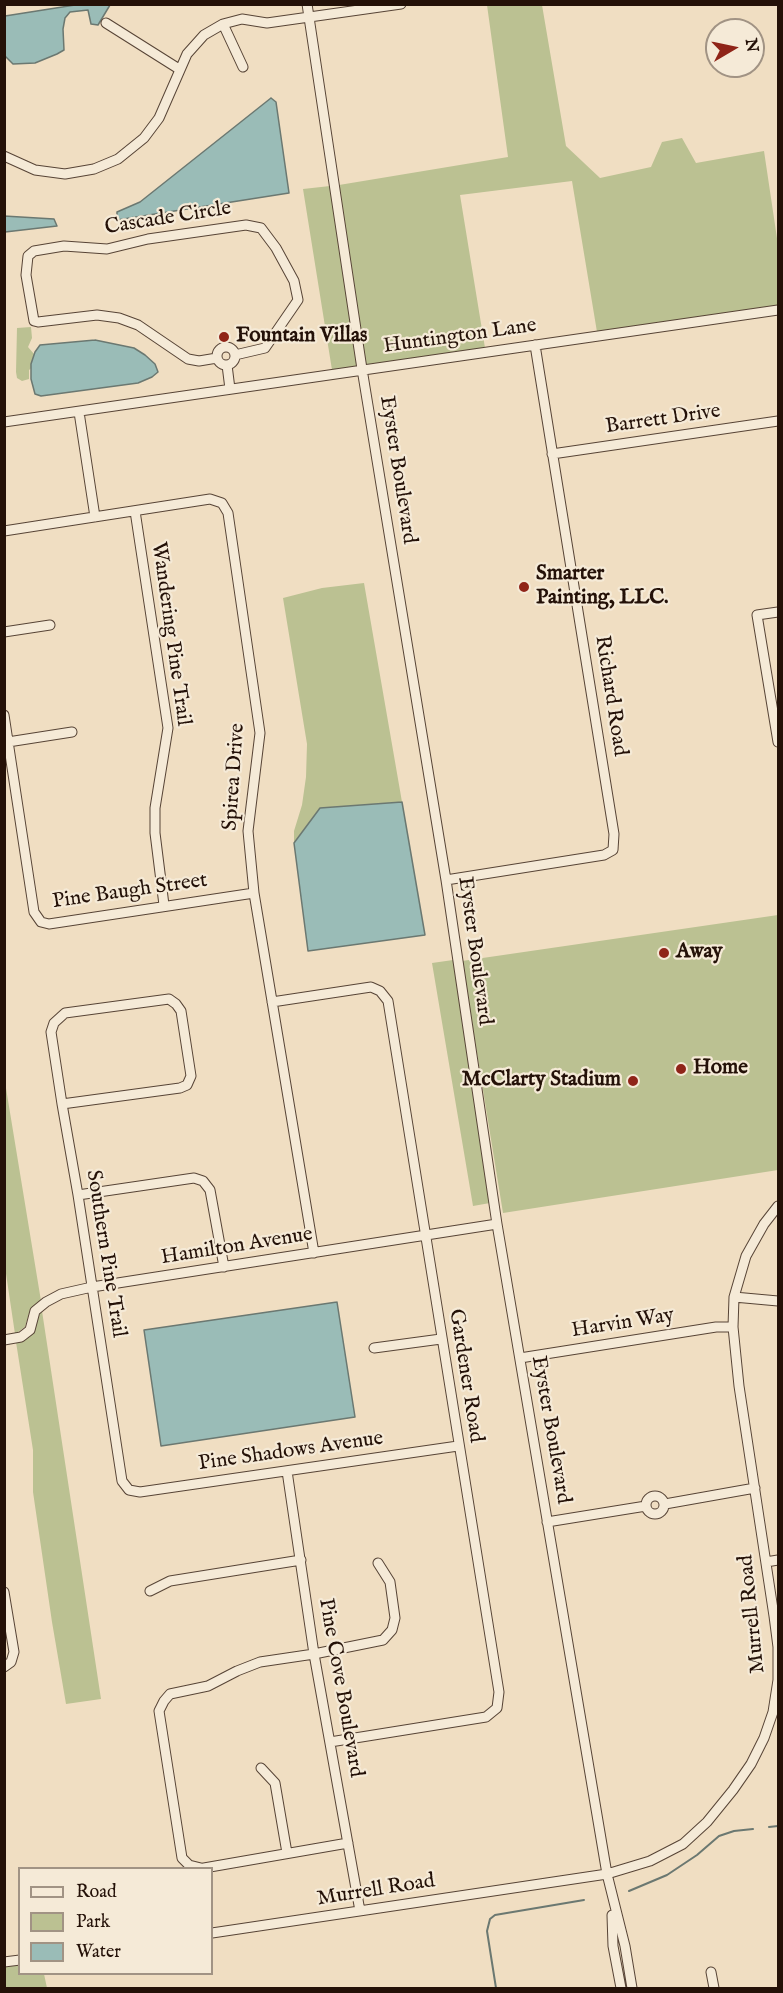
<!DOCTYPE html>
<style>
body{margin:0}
#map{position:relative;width:783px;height:1993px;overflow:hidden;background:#f0dec2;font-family:"IM FELL English",serif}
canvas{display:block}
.frame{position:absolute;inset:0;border:6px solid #241108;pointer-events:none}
.legend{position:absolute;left:18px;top:1867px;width:195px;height:108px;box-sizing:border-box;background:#f5ead7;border:2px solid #a19384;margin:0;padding:8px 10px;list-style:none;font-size:18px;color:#241108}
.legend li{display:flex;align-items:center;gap:12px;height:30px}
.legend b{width:30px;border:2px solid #a19384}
.north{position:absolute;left:705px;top:18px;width:60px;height:60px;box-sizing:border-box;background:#f5ead7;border:2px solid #a19384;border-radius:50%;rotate:81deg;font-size:16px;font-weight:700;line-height:24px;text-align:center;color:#241108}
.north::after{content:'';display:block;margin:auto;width:21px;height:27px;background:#8f2418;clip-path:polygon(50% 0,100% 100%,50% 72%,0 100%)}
</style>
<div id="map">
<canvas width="783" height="1993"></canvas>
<div class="frame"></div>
<ul class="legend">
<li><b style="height:8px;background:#f5ead7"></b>Road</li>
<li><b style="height:16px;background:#bbc192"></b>Park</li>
<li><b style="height:16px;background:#9abcb7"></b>Water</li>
</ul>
<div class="north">N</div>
</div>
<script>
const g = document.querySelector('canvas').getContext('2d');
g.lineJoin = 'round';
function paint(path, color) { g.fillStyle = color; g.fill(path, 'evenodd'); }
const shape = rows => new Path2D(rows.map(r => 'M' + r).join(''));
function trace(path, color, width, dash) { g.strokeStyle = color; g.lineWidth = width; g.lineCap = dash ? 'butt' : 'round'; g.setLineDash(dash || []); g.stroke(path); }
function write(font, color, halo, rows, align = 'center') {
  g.font = font + ' "IM FELL English",serif'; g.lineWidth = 4.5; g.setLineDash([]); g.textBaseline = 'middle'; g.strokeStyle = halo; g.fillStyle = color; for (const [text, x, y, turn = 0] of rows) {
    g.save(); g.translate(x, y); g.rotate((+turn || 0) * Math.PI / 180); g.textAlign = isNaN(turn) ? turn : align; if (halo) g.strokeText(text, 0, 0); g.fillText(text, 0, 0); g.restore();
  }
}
const green = shape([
 [487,5,542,5,566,146,600,178,651,167,662,142,682,138,696,163,764,151,778,245,778,306,597,332,572,181,460,195,485,348,366,365,339,185,508,157],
 [330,186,357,366,332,370,303,189],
 [31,327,32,338,28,347,34,354,34,366,29,370,29,379,22,381,17,378,16,372,17,328],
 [364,583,402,802,320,808,294,843,294,831,302,805,306,777,307,744,283,598,322,588],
 [778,915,778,1170,503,1213,462,961],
 [453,960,490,1203,473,1206,432,963],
 [4,1076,41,1301,30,1310,25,1327,15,1334,5,1267],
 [42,1311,101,1699,66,1704,52,1622,33,1492,33,1450,16,1342],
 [19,1964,20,1974,44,1974,47,1988,5,1988,4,1967]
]);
const water = shape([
 [75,5,110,5,98,25,91,24,88,10,70,12,65,18,63,29,64,50,57,54,35,63,13,64,5,56,5,16,75,5],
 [271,98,276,102,289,193,117,220,117,212,140,202,271,98],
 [4,216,54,219,57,226,5,232,4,216],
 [95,340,134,348,145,355,155,364,158,372,152,377,138,383,41,396,35,394,31,379,31,364,35,352,40,345,95,340],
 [402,802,425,935,308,951,294,843,320,808,402,802],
 [337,1302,355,1417,161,1446,144,1330,337,1302]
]);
const stream = shape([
 [769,1827,778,1826],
 [629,1891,667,1875,697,1855,719,1836,734,1831,753,1829],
 [496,1988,487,1931,490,1919,495,1915,584,1900]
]);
const minor = shape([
 [307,4,362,369,446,880,497,1224,607,1874,625,1946,632,1988],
 [106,23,179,69],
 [223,24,243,67],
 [4,156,35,170,65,174,94,169,118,159,144,138,159,118,187,54,204,35,223,24,242,19,267,23,401,4],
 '217 356a9 9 0 1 1 18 0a9 9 0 1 1-18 0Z',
 [217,358,199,361,188,359,138,325,119,318,97,315,38,322,34,321,26,275,28,256,34,251,64,246,107,249,148,239,246,225,261,228,276,248,294,281,298,300,265,348,235,355],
 [227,365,230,389],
 [79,412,95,517],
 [4,422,778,310],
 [552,454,778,421],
 [135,511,168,728,155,808,155,833,164,905],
 [4,531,210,499,222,503,228,513,260,733,248,831,254,893,314,1253],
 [778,612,757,615,778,742],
 [4,632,50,625],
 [4,715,34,912,41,922,49,924,254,893],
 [8,742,72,732],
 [446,880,604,855,613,850,614,834,535,345],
 [272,1002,371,987,380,991,388,1001,499,1692,497,1708,486,1717,330,1742],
 [62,1104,180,1088,187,1085,191,1076,181,1011,176,1004,169,999,65,1013,54,1023,51,1032,62,1104,78,1195,122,1481,129,1490,140,1492,458,1446],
 [78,1195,194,1178,203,1181,210,1190,224,1267],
 [734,1297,778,1301],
 [4,1340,21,1337,30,1330,35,1311,46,1302,61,1294,92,1287,497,1224],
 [374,1348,441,1339],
 [520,1358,716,1327,733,1327],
 [287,1471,314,1654,360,1911],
 '646 1505a9 9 0 1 1 18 0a9 9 0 1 1-18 0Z',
 [665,1504,755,1488],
 [547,1522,646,1506],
 [766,1562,778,1560],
 [150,1591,170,1581,301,1560],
 [4,1592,14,1652,11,1662,4,1667],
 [261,1768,275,1783,287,1853],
 [201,1868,189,1865,182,1858,159,1711,164,1701,170,1694,208,1686,237,1671,260,1662,314,1654,383,1640,392,1630,395,1618,390,1582,378,1563],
 [204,1868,348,1843],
 [612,1915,613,1946,621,1988],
 [212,1933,607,1874,650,1861,683,1844,707,1822,733,1790,751,1764,764,1738,773,1712,778,1680,778,1647,774,1616,739,1386,733,1327,734,1297,746,1256,764,1224,778,1206],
 [4,1962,20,1960],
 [711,1972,714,1988]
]);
const markers = [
 [224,337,6,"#8f2418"],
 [524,587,6,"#8f2418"],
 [664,953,6,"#8f2418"],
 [681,1069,6,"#8f2418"],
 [633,1081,6,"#8f2418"]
];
const streetNames = [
 ["Cascade Circle",168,219,-9],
 ["Huntington Lane",460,337,-8],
 ["Barrett Drive",663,420,-8],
 ["Eyster Boulevard",397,470,81],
 ["Wandering Pine Trail",170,634,82],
 ["Richard Road",610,696,81],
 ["Spirea Drive",235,777,-86],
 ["Pine Baugh Street",130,892,-8],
 ["Eyster Boulevard",474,951,82],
 ["Hamilton Avenue",237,1247,-9],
 ["Southern Pine Trail",105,1254,81],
 ["Harvin Way",623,1324,-9],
 ["Gardener Road",465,1376,81],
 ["Eyster Boulevard",550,1430,80],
 ["Pine Shadows Avenue",291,1452,-8],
 ["Murrell Road",753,1614,-96],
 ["Pine Cove Boulevard",340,1688,80],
 ["Murrell Road",376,1891,-9]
];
const poiNames = [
 ["Fountain Villas",236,337],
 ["Smarter",536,575],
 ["Painting, LLC.",536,599],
 ["Away",676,953],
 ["Home",693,1069],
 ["McClarty Stadium",621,1081,"right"]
];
paint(green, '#bbc192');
paint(water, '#9abcb7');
trace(water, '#6b7871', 1.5);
trace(stream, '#6b7871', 2);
trace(minor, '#574436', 11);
trace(minor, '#f5ead7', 9);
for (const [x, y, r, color] of markers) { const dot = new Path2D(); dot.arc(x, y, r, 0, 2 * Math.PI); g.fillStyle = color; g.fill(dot); trace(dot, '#f5ead7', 2); }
write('21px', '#241108', '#f5ead7', streetNames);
write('bold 21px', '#241108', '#f5ead7', poiNames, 'left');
</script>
